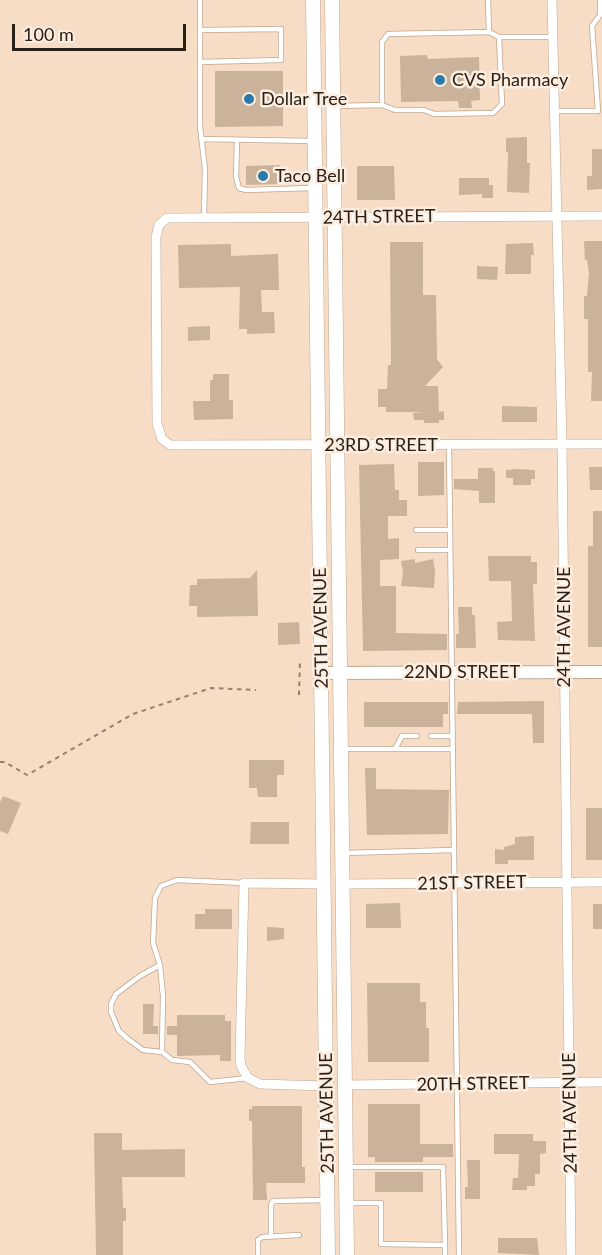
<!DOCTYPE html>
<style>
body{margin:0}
#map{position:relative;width:602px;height:1255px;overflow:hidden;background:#f8ddc6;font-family:Lato,sans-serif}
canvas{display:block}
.scale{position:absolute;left:12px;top:24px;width:174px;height:27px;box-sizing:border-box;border:3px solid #292017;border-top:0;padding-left:8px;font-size:18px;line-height:21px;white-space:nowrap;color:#292017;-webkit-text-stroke:4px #fdeddf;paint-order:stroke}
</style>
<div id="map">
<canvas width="602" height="1255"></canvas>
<div class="scale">100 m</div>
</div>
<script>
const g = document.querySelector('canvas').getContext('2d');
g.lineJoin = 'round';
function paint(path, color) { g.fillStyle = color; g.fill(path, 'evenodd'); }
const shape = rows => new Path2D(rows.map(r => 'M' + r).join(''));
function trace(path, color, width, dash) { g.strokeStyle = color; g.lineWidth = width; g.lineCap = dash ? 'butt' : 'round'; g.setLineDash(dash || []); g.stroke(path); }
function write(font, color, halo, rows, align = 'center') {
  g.font = font + ' Lato,sans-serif'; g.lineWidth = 5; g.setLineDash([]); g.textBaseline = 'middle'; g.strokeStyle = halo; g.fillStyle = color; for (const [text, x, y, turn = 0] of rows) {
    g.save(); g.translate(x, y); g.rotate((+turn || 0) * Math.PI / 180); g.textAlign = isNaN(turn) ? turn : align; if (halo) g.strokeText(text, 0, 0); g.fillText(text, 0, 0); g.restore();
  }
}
const building = shape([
 [427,55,428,59,479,57,480,100,471,101,472,108,459,108,458,101,401,102,400,56],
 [215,71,283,71,283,126,215,127],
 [525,137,527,138,527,163,530,163,529,193,507,192,508,152,506,152,506,138],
 [592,149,602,149,602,189,587,190,587,176,592,176],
 [280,165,280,184,246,185,246,166],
 [357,166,394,166,395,200,357,200],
 [459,178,489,178,489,185,493,185,493,198,482,198,482,194,459,195],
 [584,241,602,241,602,401,591,401,592,372,588,372,588,319,584,319,584,296,587,296,589,273,587,260,585,260],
 [390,242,423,242,423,295,436,295,437,359,443,367,425,386,438,386,439,412,444,411,444,420,439,420,439,423,424,423,424,420,414,420,413,413,424,412,386,412,386,407,378,407,378,389,387,389,388,365,391,365],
 [533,243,534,255,531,255,531,274,505,274,506,244],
 [231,244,231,256,278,254,279,290,261,290,262,312,274,312,275,333,247,334,247,329,239,329,240,287,179,288,178,245],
 [477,266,498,267,497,280,477,279],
 [210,326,210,340,188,341,188,327],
 [213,374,229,374,229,400,233,400,233,419,194,420,193,401,210,401,210,380,213,380],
 [502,406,537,407,537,422,502,422],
 [418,462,444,462,444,495,418,496],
 [394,464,395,490,399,490,399,500,407,500,407,516,388,516,388,539,399,538,399,559,380,560,380,586,396,586,396,633,447,634,447,650,363,651,359,465],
 [589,467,602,467,602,490,590,490],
 [478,468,493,468,493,471,495,471,495,503,479,503,479,491,454,489,454,479,478,479],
 [517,469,535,470,535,479,531,479,531,485,513,485,513,478,506,478,506,470],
 [593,511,602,511,602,647,588,647,588,546,593,546],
 [488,556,531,556,531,562,537,562,537,584,533,584,535,641,498,640,497,622,512,621,511,581,489,581],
 [415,559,415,563,433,559,435,571,434,588,401,586,403,573,401,561],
 [257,570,258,616,197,617,197,606,189,606,190,585,197,585,197,579,250,578],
 [458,607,472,607,472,615,475,615,476,648,456,648,456,634,459,634],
 [299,622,300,644,278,645,278,623],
 [544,701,544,743,533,743,532,714,457,714,458,702],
 [364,702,448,702,448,714,443,714,443,727,364,727],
 [249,760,284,760,284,775,277,775,277,797,258,797,257,788,249,788],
 [365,768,376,768,376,789,449,790,448,834,367,835],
 [3,796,21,803,8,834,0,831,0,802],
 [586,808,602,808,602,860,586,860],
 [251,822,289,822,289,844,250,844],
 [534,836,534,860,508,860,508,864,495,864,495,849,504,850,504,847,515,844,515,837],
 [400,903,401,928,366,928,366,904],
 [593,904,602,904,602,929,593,929],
 [205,909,232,909,232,929,195,929,195,914,205,914],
 [267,927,284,928,284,939,267,941],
 [367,983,420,983,420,1002,426,1002,426,1028,429,1028,429,1062,368,1062],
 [143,1004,154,1004,153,1026,158,1026,158,1034,143,1034],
 [177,1015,225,1015,225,1021,231,1021,231,1061,220,1061,220,1055,177,1056,177,1035,167,1035,167,1026,177,1026],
 [368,1104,420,1104,420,1144,453,1144,453,1157,423,1157,423,1162,375,1162,375,1157,368,1157],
 [252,1106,302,1106,302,1167,305,1167,305,1183,266,1183,267,1200,253,1200,252,1121,249,1121,249,1109,252,1109],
 [94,1133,122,1133,122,1150,185,1149,185,1177,122,1177,123,1208,126,1208,126,1221,123,1221,123,1255,96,1255],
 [494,1134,533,1134,533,1141,546,1141,546,1153,540,1154,540,1174,535,1174,535,1186,527,1186,527,1190,512,1190,513,1178,518,1178,519,1154,494,1154],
 [467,1160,480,1160,480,1199,465,1199,465,1187,468,1187],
 [375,1172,423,1172,423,1192,375,1192],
 [498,1238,537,1238,539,1255,498,1253]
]);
const path = shape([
 [299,695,300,659],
 [0,762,5,762,27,775,133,714,211,688,256,690]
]);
const lane = shape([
 [200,0,200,126,205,169,204,218],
 [488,0,489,32],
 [200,62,281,60,281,29,201,30],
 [382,105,382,42,388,34,489,32,499,37,552,37],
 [334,106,382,105,395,110,424,110,434,114,493,113,502,104,499,37],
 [554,111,598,111,592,26,600,15,600,0],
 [201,139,312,141],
 [237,140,236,177,239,188,246,190,313,188],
 [449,445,459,1255],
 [416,530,450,530],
 [418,550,450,550],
 [431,736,453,736],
 [343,749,453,749],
 [395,749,402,736,417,736],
 [343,853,454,850],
 [244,883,177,880,161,886,155,898,153,943,160,965,163,996,162,1052,172,1060,190,1062,210,1082,248,1078],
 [160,965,140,976,116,994,111,1004,111,1012,119,1031,128,1039,143,1050,162,1052],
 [348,1167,443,1167,445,1245,381,1244,381,1203,349,1203],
 [271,1236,271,1205,273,1201,325,1200],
 [445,1245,445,1255],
 [258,1255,258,1240,262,1237,299,1235]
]);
const street = shape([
 [552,0,562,444,571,1255],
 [602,216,167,218,159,225,156,237,157,424,162,439,170,445,602,444],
 [324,884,244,883,240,1059,241,1066,248,1078,260,1084,326,1086],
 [342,884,602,882],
 [345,1085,602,1082]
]);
const secondary = shape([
 [321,673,602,672]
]);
const primary = shape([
 [313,0,328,1255],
 [332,0,347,1255]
]);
const markers = [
 [440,80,6,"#287aaa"],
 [249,99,6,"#287aaa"],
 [263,176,6,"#287aaa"]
];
const poiNames = [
 ["CVS Pharmacy",452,80],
 ["Dollar Tree",261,99],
 ["Taco Bell",275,176]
];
const streetNames = [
 ["24TH STREET",379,217,-1],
 ["23RD STREET",381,445],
 ["24TH AVENUE",564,627,-90],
 ["25TH AVENUE",321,628,-91],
 ["22ND STREET",462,672],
 ["21ST STREET",472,883,-1],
 ["20TH STREET",473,1084,-1],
 ["25TH AVENUE",327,1113,-91],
 ["24TH AVENUE",570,1113,-91]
];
paint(building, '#cbb29b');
trace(lane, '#bfa68f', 6);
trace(street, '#bfa68f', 10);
trace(secondary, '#bfa68f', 14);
trace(primary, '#bfa68f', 15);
trace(path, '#948171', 2, [4.5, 4.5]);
trace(lane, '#fff', 4.5);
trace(street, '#fff', 9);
trace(secondary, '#fff', 12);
trace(primary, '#fff', 14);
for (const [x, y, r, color] of markers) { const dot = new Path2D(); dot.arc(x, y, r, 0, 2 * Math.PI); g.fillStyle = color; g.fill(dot); trace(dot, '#fdeddf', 2); }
write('18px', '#292017', '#fdeddf', poiNames, 'left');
write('18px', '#292017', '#fdeddf', streetNames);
</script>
